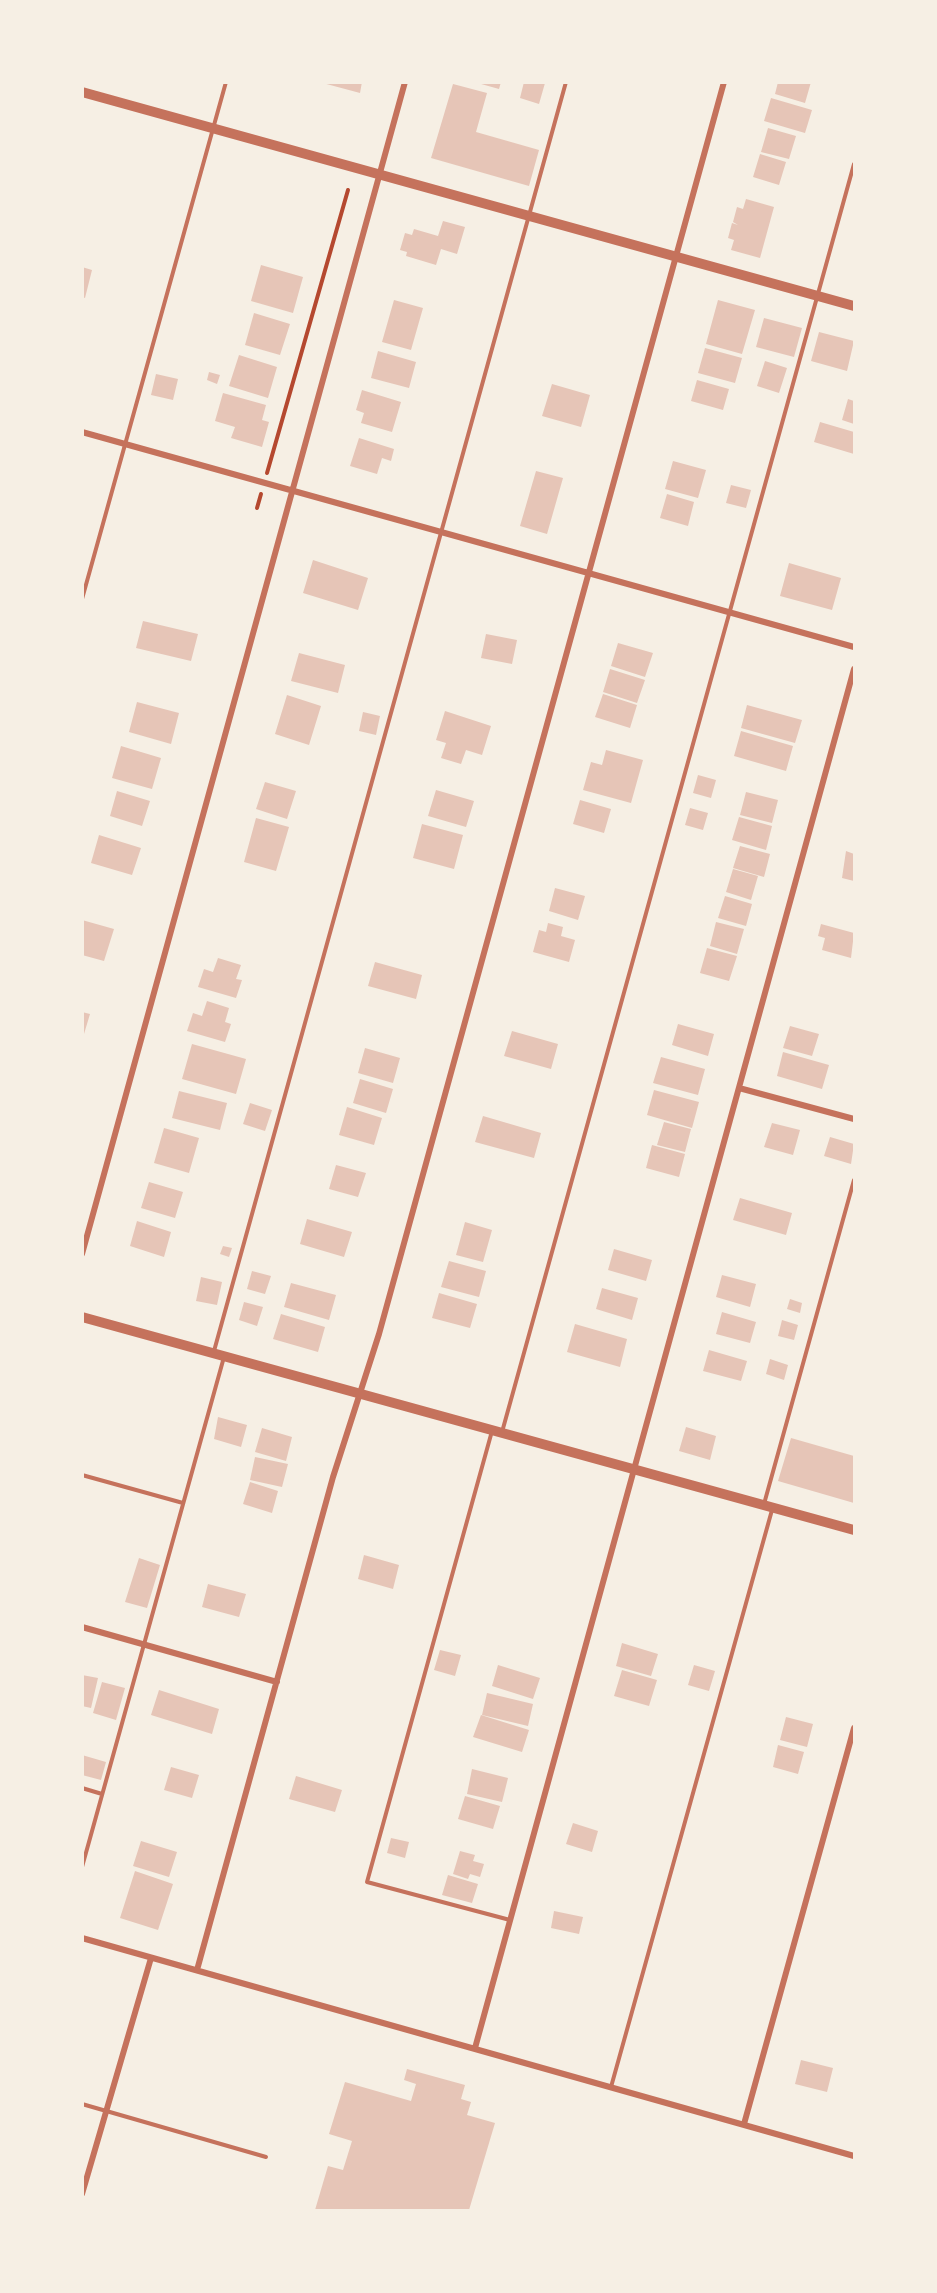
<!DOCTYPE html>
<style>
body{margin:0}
#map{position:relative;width:937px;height:2293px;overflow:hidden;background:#f6efe4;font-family:"DejaVu Sans",sans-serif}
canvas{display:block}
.frame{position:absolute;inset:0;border:84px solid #f6efe4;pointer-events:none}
</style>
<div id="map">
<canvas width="937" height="2293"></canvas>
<div class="frame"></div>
</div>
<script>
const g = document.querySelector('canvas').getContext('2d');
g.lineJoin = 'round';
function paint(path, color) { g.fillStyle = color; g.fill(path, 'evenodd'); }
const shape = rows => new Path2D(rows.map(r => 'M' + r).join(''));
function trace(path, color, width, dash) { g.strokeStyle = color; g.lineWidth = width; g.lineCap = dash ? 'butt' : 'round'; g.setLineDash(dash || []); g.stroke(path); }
const building = shape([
 [319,82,362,82,360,93],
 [474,82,501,82,499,89],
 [524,82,545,83,539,104,520,98],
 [778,82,811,82,805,103,775,94],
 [453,84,487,93,476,132,539,150,529,186,431,158],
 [771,98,812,110,805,133,764,121],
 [768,128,796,136,789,159,761,152],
 [760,154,786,162,779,185,753,177],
 [746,199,774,207,760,258,731,250,734,240,728,238,732,223,738,225,733,222,737,207,743,209],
 [443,221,465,227,457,254,441,249,436,265,406,256,407,252,400,250,405,233,412,235,414,229,438,236],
 [261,265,303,277,293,313,251,301],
 [82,267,92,270,85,298,82,297],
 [394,300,423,308,411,350,382,342],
 [718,300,755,310,742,354,706,344],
 [254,313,290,324,280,355,245,345],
 [764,318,802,328,794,357,756,347],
 [819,332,854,341,847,371,811,361],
 [705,348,742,358,735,383,698,373],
 [378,351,416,362,409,388,371,378],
 [239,355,277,367,268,398,229,386],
 [765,361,787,368,779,393,757,386],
 [209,372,220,375,217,384,207,380],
 [156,374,178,379,173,400,151,395],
 [697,380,729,389,723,410,691,401],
 [552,384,590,395,581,427,542,416],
 [362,390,401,402,392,432,361,423,364,413,356,410],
 [223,393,266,405,262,420,269,422,262,447,231,438,235,427,215,421],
 [848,399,854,401,854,424,842,420],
 [820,422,854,432,854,454,814,442],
 [359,438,394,449,391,461,382,458,377,474,350,466],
 [673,461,706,470,698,498,665,489],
 [536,471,563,478,547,534,520,526],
 [731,485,751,490,746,508,726,503],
 [667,494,694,502,688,526,660,518],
 [313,560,368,578,358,610,303,593],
 [789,563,841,578,832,610,780,596],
 [143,621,198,634,191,661,136,648],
 [486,634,517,640,512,664,481,658],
 [618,643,653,653,645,677,611,666],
 [299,653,345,665,338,693,291,681],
 [610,669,645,680,637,703,603,692],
 [603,694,637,705,630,728,595,717],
 [287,695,321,706,309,745,275,734],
 [137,702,179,713,171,744,129,732],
 [747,705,802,720,795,743,741,728],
 [445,711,491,726,482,755,466,750,461,764,441,758,446,743,436,740],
 [363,712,380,716,376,735,359,731],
 [741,731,793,746,786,771,734,756],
 [121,746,161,758,152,789,112,778],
 [606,750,643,760,631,803,583,790,591,762,602,765],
 [698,775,716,780,711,798,693,793],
 [265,782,296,791,287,819,256,809],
 [436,790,474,801,466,827,428,816],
 [117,791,150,801,142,826,110,816],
 [746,792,778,800,772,823,740,815],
 [580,800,611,809,604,833,573,824],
 [690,808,708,813,703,830,685,825],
 [739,817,772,826,766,850,732,840],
 [256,818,289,827,276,871,244,862],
 [422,824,463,835,454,869,413,858],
 [99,835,141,848,132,875,91,863],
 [740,846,770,854,764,877,733,868],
 [846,851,854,854,854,881,842,878],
 [733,869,758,876,751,900,726,892],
 [555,888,585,896,578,920,549,911],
 [725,896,752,904,746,926,718,918],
 [82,920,114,929,104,961,82,955],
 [716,922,744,929,737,954,710,946],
 [548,923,563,927,561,936,575,940,569,962,533,952,539,930,546,932],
 [821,924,854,933,851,958,822,950,825,938,818,936],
 [707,948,737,956,729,981,700,973],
 [218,958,241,965,236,979,242,980,236,998,198,987,204,969,213,972],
 [375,962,422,975,416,999,368,986],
 [207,1001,229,1008,225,1022,231,1024,225,1042,187,1031,193,1013,202,1016],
 [82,1012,90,1014,84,1034,82,1034],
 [678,1024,714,1034,708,1056,672,1045],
 [790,1026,819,1034,812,1056,783,1048],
 [512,1031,558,1044,551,1069,504,1056],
 [192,1044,246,1059,236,1094,182,1079],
 [365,1048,400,1058,393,1083,358,1073],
 [783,1052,829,1065,822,1089,777,1076],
 [661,1057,705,1069,698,1095,653,1083],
 [360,1079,393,1089,386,1113,353,1103],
 [654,1090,699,1102,692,1128,647,1115],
 [179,1091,227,1103,220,1130,172,1118],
 [250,1103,272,1110,265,1131,243,1124],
 [347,1107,382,1118,374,1145,339,1135],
 [483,1116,541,1133,534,1158,475,1142],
 [664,1122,691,1129,685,1152,657,1145],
 [772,1123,800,1130,793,1155,764,1147],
 [164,1128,199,1138,189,1173,154,1163],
 [830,1137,854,1144,851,1164,824,1156],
 [652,1145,685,1154,679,1177,646,1168],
 [336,1165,366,1173,358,1197,329,1189],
 [149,1182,183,1192,175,1218,141,1208],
 [740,1198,792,1213,786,1235,733,1220],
 [307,1219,352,1232,344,1257,300,1244],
 [137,1221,171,1232,164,1257,130,1246],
 [465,1222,492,1230,483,1262,456,1255],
 [223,1246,232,1248,229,1257,220,1254],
 [614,1249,652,1260,646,1281,608,1270],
 [449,1261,486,1271,479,1297,441,1287],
 [252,1271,271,1276,265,1294,247,1289],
 [722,1275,756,1284,750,1307,716,1297],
 [201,1277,222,1282,217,1305,196,1301],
 [291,1283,336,1295,329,1320,284,1307],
 [602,1288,638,1298,632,1320,596,1309],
 [439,1293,477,1304,470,1328,432,1318],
 [790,1299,802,1303,800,1313,787,1309],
 [244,1302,263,1307,257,1326,239,1320],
 [722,1312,756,1322,750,1343,716,1334],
 [281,1314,325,1327,318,1352,273,1339],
 [782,1320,798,1325,794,1340,778,1336],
 [575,1324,627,1339,620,1367,567,1352],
 [709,1350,747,1361,741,1381,703,1371],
 [770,1359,788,1365,784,1380,766,1374],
 [218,1417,247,1425,241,1447,214,1439],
 [686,1427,716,1436,710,1460,679,1451],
 [262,1428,292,1437,286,1461,255,1452],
 [791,1438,854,1456,854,1503,778,1481],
 [255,1457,288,1464,282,1487,250,1480],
 [250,1482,278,1491,272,1513,243,1504],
 [364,1555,399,1565,393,1589,358,1579],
 [139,1558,160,1565,147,1608,125,1602],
 [208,1584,246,1594,239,1617,202,1607],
 [622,1643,658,1654,651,1676,616,1666],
 [440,1650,461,1655,455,1676,434,1670],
 [498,1665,540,1678,533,1699,492,1686],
 [694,1665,715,1671,709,1691,688,1685],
 [622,1670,657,1680,649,1706,614,1696],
 [82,1675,98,1678,91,1708,82,1706],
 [102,1682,125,1688,116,1720,93,1713],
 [159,1690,219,1709,212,1734,151,1715],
 [487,1693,533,1704,528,1726,482,1715],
 [481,1715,529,1730,522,1752,473,1737],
 [786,1717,813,1724,807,1747,780,1740],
 [778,1745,804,1752,798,1774,773,1767],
 [82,1755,106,1762,101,1780,82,1775],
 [171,1767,199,1775,192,1798,164,1790],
 [472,1769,508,1778,502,1802,467,1794],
 [296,1776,342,1790,335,1812,289,1799],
 [465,1796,500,1806,493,1829,458,1819],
 [573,1823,598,1831,592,1852,566,1844],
 [391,1838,409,1842,405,1858,387,1853],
 [141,1841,177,1852,169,1877,133,1866],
 [460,1851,475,1855,473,1861,484,1864,480,1877,470,1874,468,1879,453,1874],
 [135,1871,173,1884,158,1930,120,1918],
 [448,1875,478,1884,472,1903,442,1895],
 [554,1911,583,1917,579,1934,551,1928],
 [801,2060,833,2068,827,2092,795,2084],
 [407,2069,465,2085,461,2099,471,2102,467,2115,495,2123,469,2210,315,2210,328,2166,343,2170,352,2141,329,2134,345,2082,411,2101,416,2084,404,2080]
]);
const path = shape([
 [267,473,348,190],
 [257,508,261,494]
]);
const service = shape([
 [82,599,226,82],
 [214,1351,566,82],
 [492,1431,367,1882,510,1920],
 [502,1432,854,164],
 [82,1475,183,1503],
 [764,1504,854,1180],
 [82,1788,102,1794],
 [82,1867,224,1357],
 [611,2087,772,1510],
 [82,2104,266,2157]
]);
const minor = shape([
 [82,432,854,647],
 [739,1088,854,1119],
 [82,1254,405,82],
 [82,1627,277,1682],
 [82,1938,854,2156],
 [197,1970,333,1477,379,1334,724,82],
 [475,2048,854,669],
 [744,2124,854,1728],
 [82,2194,151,1958]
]);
const tertiary = shape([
 [82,92,854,306],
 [82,1317,854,1530]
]);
paint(building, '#e6c5b7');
trace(path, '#b5482f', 4);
trace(service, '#c5725c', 4);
trace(minor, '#c5725c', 6);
trace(tertiary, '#c5725c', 10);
</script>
